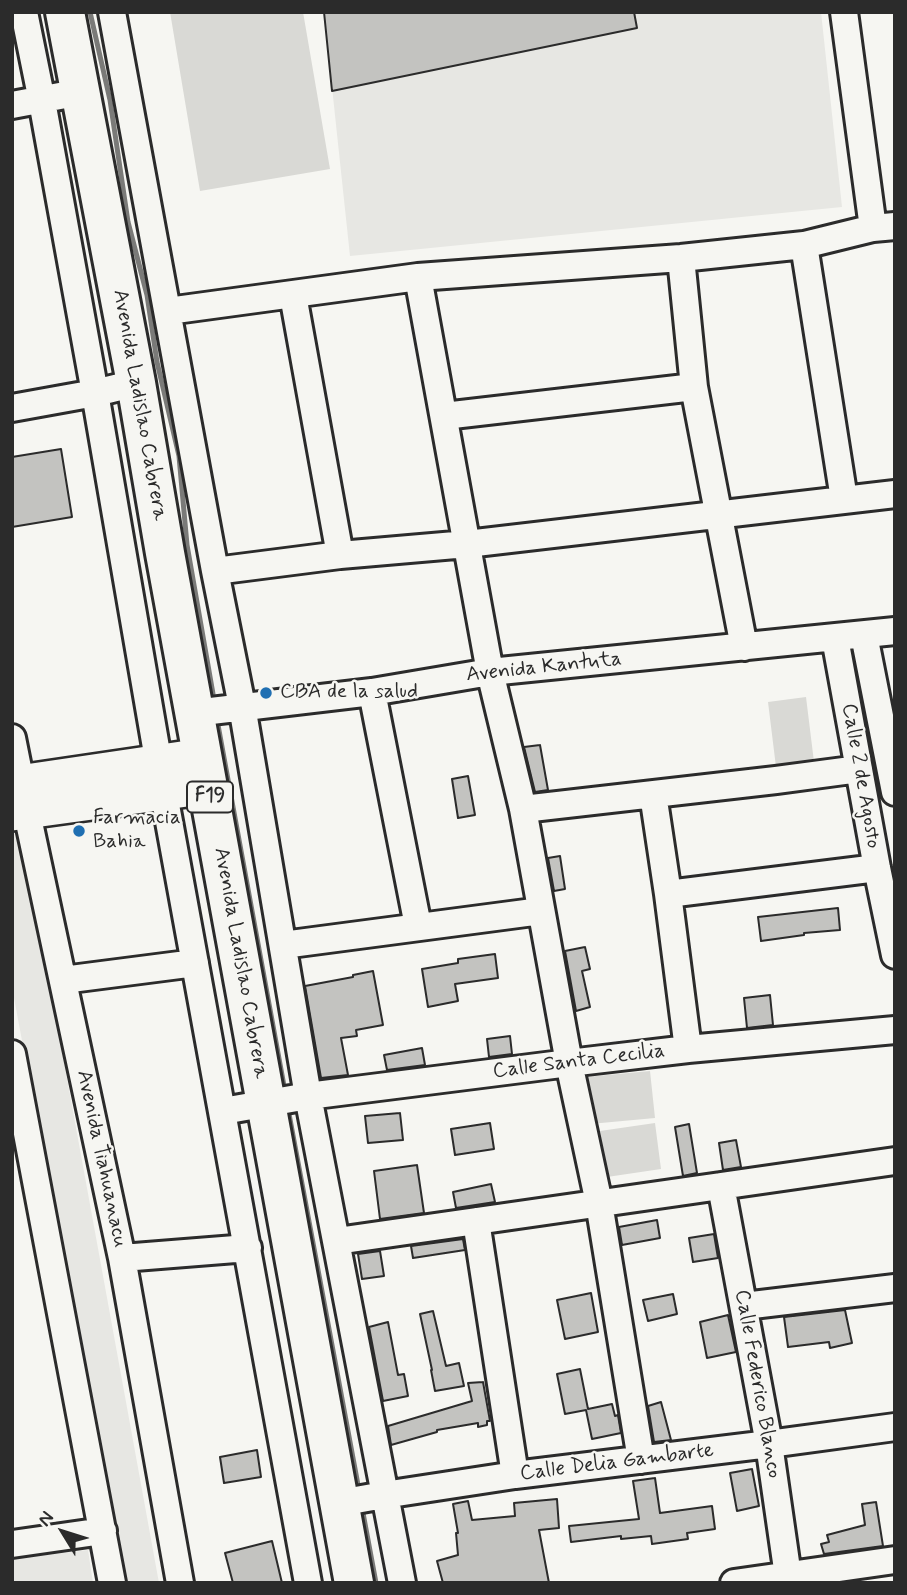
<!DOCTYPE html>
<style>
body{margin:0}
#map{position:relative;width:907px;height:1595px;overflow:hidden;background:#f6f6f2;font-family:Mynerve,sans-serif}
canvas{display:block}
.frame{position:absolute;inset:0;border:14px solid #2b2b2b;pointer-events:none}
.north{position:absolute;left:28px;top:1497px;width:70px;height:70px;-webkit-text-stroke:5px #f6f6f2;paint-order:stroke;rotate:308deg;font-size:19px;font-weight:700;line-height:28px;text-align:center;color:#2b2b2b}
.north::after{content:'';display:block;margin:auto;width:24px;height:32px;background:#2b2b2b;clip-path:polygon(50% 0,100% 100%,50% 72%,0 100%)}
</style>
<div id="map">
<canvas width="907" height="1595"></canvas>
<div class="frame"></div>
<div class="north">N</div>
</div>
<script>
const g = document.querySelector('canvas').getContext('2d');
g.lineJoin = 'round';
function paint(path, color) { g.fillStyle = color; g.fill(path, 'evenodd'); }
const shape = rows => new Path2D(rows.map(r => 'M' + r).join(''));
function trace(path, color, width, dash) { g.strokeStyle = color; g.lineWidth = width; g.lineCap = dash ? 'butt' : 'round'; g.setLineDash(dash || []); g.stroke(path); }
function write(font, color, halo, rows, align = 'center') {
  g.font = font + ' Mynerve,sans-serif'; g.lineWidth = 5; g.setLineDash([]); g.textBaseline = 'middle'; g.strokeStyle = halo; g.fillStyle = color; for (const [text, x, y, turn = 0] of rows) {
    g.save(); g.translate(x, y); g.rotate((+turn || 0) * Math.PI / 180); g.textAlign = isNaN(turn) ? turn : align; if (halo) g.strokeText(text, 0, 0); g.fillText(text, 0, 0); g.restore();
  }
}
const built = shape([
 [324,12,821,12,842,207,350,256],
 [12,826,21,826,159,1583,123,1583,12,987],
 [88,1550,93,1583,12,1583,12,1559]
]);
const green = shape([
 [170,12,303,12,330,169,200,191],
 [806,697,814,762,776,767,768,702],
 [650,1071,655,1118,590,1124,586,1077],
 [655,1123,661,1169,607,1177,600,1131]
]);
const stream = shape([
 [90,12,110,100,128,222,147,295,157,362,179,456,187,545,213,694],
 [218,725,284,1086],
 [289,1114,358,1485],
 [363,1513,376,1583]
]);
const building = shape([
 [324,12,634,12,637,28,332,91,324,12],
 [61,449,72,517,12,527,12,457,61,449],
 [540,745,548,790,535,792,524,747,540,745],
 [468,776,475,815,458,818,452,779,468,776],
 [560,856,565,889,554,891,548,858,560,856],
 [838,908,840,930,804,933,804,935,761,941,758,917,838,908],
 [585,947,590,969,582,971,590,1007,576,1011,565,951,585,947],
 [495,954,498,978,455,984,458,1001,428,1007,422,969,458,963,458,959,495,954],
 [373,971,383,1025,356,1030,357,1036,341,1038,348,1075,321,1078,305,986,353,977,353,975,373,971],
 [770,995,773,1025,747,1028,744,998,770,995],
 [510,1036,512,1054,489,1057,487,1039,510,1036],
 [422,1048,425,1065,387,1070,384,1055,422,1048],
 [400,1113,403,1140,368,1143,365,1116,400,1113],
 [490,1123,494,1149,455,1155,451,1129,490,1123],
 [689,1124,697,1173,683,1176,675,1127,689,1124],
 [736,1140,741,1167,723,1170,719,1143,736,1140],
 [417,1165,424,1213,380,1219,374,1171,417,1165],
 [491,1184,495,1202,456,1208,453,1192,491,1184],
 [657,1220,660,1238,622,1245,619,1227,657,1220],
 [714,1234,718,1258,693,1262,689,1238,714,1234],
 [463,1239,465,1250,413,1258,411,1246,463,1239],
 [380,1251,384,1276,362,1279,358,1254,380,1251],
 [591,1293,598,1332,565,1339,557,1300,591,1293],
 [673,1294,677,1314,648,1321,643,1300,673,1294],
 [845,1310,852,1343,830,1348,829,1342,788,1347,784,1317,845,1310],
 [433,1311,446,1366,459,1363,464,1386,435,1391,431,1370,432,1370,420,1314,433,1311],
 [728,1315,736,1352,707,1358,700,1322,728,1315],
 [388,1322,398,1375,404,1374,408,1396,383,1401,369,1327,388,1322],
 [580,1369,588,1409,612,1404,615,1416,618,1415,621,1433,592,1439,586,1410,565,1414,557,1374,580,1369],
 [483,1382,490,1421,487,1421,487,1425,478,1427,478,1423,437,1430,437,1432,391,1445,388,1426,472,1401,468,1383,483,1382],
 [661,1402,671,1440,654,1442,648,1406,661,1402],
 [257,1450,261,1477,224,1483,220,1457,257,1450],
 [752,1469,759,1506,737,1511,730,1473,752,1469],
 [655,1478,660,1513,712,1506,715,1529,687,1533,688,1539,652,1544,651,1536,621,1539,621,1536,571,1542,569,1526,639,1519,633,1481,655,1478],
 [557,1499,559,1528,539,1530,549,1583,443,1583,437,1561,458,1555,456,1533,458,1533,453,1504,468,1501,472,1520,515,1516,514,1503,557,1499],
 [876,1502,883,1546,824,1554,821,1544,829,1542,827,1535,865,1525,862,1504,876,1502],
 [272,1541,282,1583,233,1583,225,1553,272,1541]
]);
const minor = shape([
 [24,12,42,101,95,393,164,794,308,1583],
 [112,12,215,571,242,706,308,1096,402,1583],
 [844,12,873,228],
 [12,105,81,92],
 [804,245,844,499],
 [681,258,694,387,744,647],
 [418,277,490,672,523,809,569,1063,599,1203,641,1460],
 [293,295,340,555],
 [168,311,418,277,681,258,804,245,873,228,895,226],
 [12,408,95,393,136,383],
 [444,416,694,387],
 [215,571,340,555,467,544,895,494],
 [864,635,895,792],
 [835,638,877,868,895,955],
 [372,692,418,926],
 [194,713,372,692,490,672,895,631],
 [12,738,27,813,122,1258,180,1583],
 [653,794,668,894,688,1049],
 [523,809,776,780,859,769],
 [668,894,877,868],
 [283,945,541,911],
 [63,980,195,963],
 [12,1054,112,1583],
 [223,1111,308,1096,569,1063,688,1049,895,1030],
 [721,1186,769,1444,789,1583],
 [476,1221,515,1475],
 [337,1241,895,1161],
 [122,1258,248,1248],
 [744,1306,895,1288],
 [339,1503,384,1495,515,1475,769,1444,895,1427],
 [12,1544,103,1531],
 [734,1583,895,1560]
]);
const major = shape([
 [12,783,202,755],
 [12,814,209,787]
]);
const highway = shape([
 [65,12,136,383,165,553,354,1583]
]);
const markers = [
 [266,693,7,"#1f6fb2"],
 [79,831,7,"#1f6fb2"]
];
const shields = [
 [210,797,46]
];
const shieldNames = [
 ["F19",210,797]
];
const streetNames = [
 ["Avenida Ladislao Cabrera",139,405,80],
 ["Avenida Kantuta",544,668,-6],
 ["Calle 2 de Agosto",860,776,80],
 ["Avenida Ladislao Cabrera",240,963,80],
 ["Calle Santa Cecilia",579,1062,-7],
 ["Avenida Tiahuanacu",101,1159,78],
 ["Calle Federico Blanco",757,1384,80],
 ["Calle Delia Gambarte",617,1463,-7]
];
const poiNames = [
 ["CBA de la salud",280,693],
 ["Farmacia",93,819],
 ["Bahia",93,843]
];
paint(built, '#e7e7e3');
paint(green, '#d9d9d5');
trace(stream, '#7a7a78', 5);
paint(building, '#c3c3c0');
trace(building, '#2b2b2b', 2);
trace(minor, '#2b2b2b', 32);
trace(major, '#2b2b2b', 38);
trace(highway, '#2b2b2b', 44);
trace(minor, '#f6f6f2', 26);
trace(major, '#f6f6f2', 33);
trace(highway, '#f6f6f2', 38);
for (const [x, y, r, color] of markers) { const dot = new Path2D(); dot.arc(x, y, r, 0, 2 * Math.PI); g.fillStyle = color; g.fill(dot); trace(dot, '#f6f6f2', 2.5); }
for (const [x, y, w] of shields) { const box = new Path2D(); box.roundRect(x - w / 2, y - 15.5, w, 31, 5); g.fillStyle = '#f6f6f2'; g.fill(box); trace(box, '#2b2b2b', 2); }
write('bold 19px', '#2b2b2b', null, shieldNames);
write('21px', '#2b2b2b', '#f6f6f2', streetNames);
write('21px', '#2b2b2b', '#f6f6f2', poiNames, 'left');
</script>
